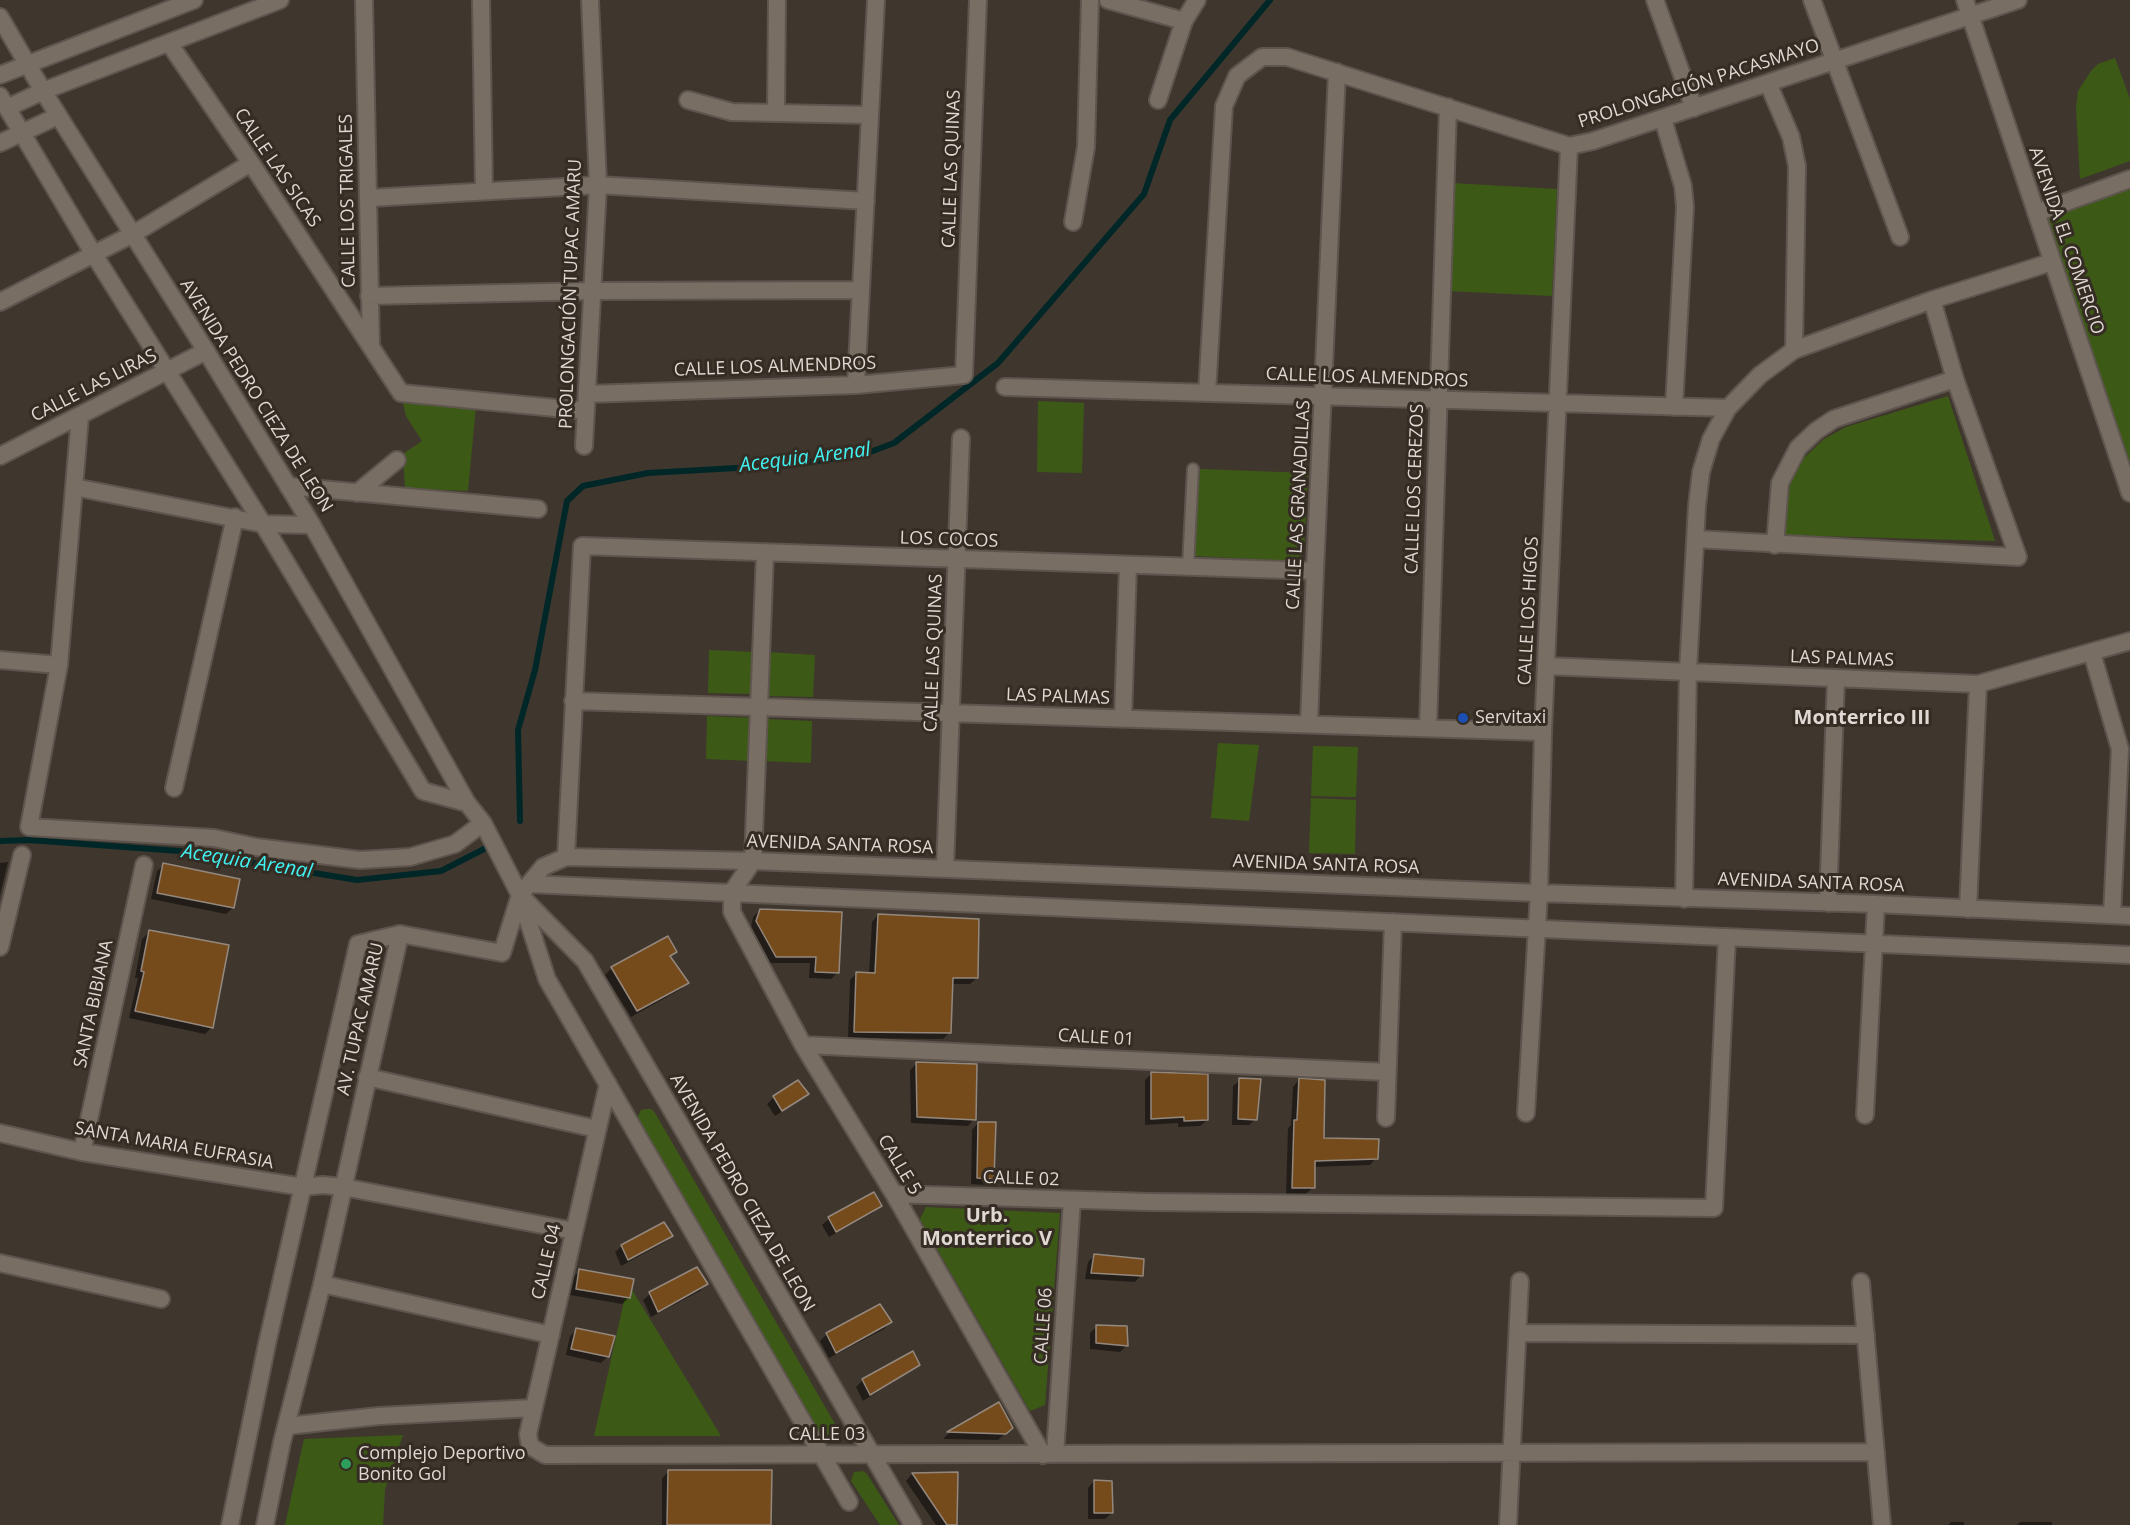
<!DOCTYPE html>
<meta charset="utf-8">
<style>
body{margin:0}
canvas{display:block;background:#3f362d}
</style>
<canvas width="2130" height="1525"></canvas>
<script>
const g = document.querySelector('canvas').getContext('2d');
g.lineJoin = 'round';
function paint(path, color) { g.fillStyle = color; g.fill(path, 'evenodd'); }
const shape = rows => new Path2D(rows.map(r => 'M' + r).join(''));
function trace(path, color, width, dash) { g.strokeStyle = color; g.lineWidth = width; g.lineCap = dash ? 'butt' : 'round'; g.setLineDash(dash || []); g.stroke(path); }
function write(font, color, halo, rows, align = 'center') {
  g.font = font + ' "Open Sans",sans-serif'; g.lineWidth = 6; g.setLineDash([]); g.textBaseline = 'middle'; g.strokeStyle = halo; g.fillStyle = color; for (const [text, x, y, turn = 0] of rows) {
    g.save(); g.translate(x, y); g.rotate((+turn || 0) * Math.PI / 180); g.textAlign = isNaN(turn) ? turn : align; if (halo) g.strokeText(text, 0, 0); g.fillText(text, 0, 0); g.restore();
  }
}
const green = shape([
 [2115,58,2130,99,2130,161,2080,179,2076,109,2078,91,2091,71,2098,64],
 [1452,183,1557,189,1552,296,1447,291],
 [2130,186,2130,466,2044,217],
 [1948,396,1995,541,1784,535,1790,482,1804,458,1824,439,1846,427],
 [402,399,476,406,468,491,405,488,403,454,422,441,406,416],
 [1038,401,1084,403,1082,473,1037,472],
 [1200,469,1308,473,1304,553,1293,561,1194,556],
 [709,650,755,652,754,694,708,693],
 [768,652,815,655,813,697,766,696],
 [707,716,753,718,752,761,706,759],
 [765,719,812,721,811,763,763,761],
 [1218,743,1259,745,1249,821,1211,818],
 [1313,746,1358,747,1356,797,1311,796],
 [1311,798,1356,800,1355,854,1309,853],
 [646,1109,651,1109,655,1113,835,1424,836,1427,831,1435,820,1434,638,1123,638,1116,641,1110],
 [926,1207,1060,1213,1045,1405,1030,1411,920,1219],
 [628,1283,721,1436,594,1436],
 [403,1435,385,1489,383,1525,285,1525,304,1439],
 [863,1471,867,1474,899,1525,880,1525,851,1481,854,1472]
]);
const shadow = shape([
 [8,862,0,895,0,863],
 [164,865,233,908,226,914,151,899,157,871],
 [760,910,838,972,831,979,809,978,810,963,769,963,751,928,753,917],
 [878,915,977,978,970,984,952,984,950,1032,943,1039,848,1038,850,980,856,974,869,974,872,922],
 [149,932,212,1027,205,1034,129,1018,138,978,135,978,142,939],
 [675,952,669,958,687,983,681,989,631,1017,605,975,612,968],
 [916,1064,974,1119,968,1126,911,1123,910,1070],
 [1152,1073,1207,1120,1200,1126,1178,1127,1178,1123,1145,1125,1145,1080],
 [1240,1080,1256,1119,1249,1125,1232,1125,1233,1086],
 [1299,1080,1322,1139,1376,1158,1370,1165,1313,1167,1313,1187,1306,1194,1286,1194,1288,1128,1291,1125,1293,1087],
 [797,1082,807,1094,800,1100,775,1116,767,1104,774,1097],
 [978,1123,993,1179,986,1185,971,1184,972,1130],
 [880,1205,874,1212,829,1237,822,1225,829,1219],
 [671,1236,665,1242,621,1266,615,1252,622,1246],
 [1095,1255,1141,1275,1135,1282,1085,1279,1088,1262],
 [580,1271,629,1298,622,1304,570,1295,573,1277],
 [706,1284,700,1291,651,1317,643,1300,650,1294],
 [891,1322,884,1329,829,1358,820,1341,827,1334],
 [1097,1326,1127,1345,1120,1352,1090,1349,1090,1333],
 [577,1330,608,1356,601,1363,566,1355,570,1336],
 [918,1364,911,1371,863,1401,856,1387,863,1380],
 [999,1404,1011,1427,998,1440,943,1439,948,1434],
 [669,1471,770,1525,662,1525,662,1478],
 [957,1473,955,1525,936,1525,906,1481,912,1474],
 [1094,1481,1112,1513,1105,1519,1088,1519,1088,1488],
 [1951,1522,1964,1522,1964,1525,1948,1525],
 [2020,1522,2052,1522,2052,1525,2017,1525]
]);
const stream = shape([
 [520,821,518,730,535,670,567,501,583,486,648,473,789,465,865,454,894,443,998,363,1144,194,1170,120,1270,0],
 [0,841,29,840,179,851,357,880,441,871,488,847]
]);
const building = shape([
 [163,863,240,879,234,908,157,893,163,863],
 [760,909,842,912,839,973,815,972,816,957,776,957,756,921,760,909],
 [878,914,979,919,978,978,953,978,951,1033,854,1032,856,972,875,973,878,914],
 [149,930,229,945,213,1028,135,1011,144,972,141,971,149,930],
 [668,936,677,952,670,956,689,983,637,1011,611,967,668,936],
 [916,1062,977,1064,976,1120,917,1117,916,1062],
 [1151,1072,1208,1074,1208,1120,1184,1121,1184,1117,1151,1119,1151,1072],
 [1239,1078,1261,1079,1257,1120,1238,1119,1239,1078],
 [1299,1078,1325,1080,1324,1138,1379,1139,1378,1159,1315,1161,1315,1188,1292,1188,1294,1120,1297,1120,1299,1078],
 [798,1080,809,1094,782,1111,773,1096,798,1080],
 [978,1122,996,1122,994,1179,977,1178,978,1122],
 [874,1192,882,1206,836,1232,828,1217,874,1192],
 [664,1222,673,1236,628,1260,621,1245,664,1222],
 [1094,1254,1144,1259,1143,1276,1091,1273,1094,1254],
 [697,1267,708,1284,658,1312,649,1292,697,1267],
 [579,1269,634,1279,630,1298,576,1289,579,1269],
 [880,1304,892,1322,836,1353,826,1333,880,1304],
 [1096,1325,1127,1326,1128,1346,1096,1343,1096,1325],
 [576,1328,615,1336,609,1357,571,1349,576,1328],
 [913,1351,920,1365,870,1395,862,1379,913,1351],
 [999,1402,1013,1428,1006,1434,947,1432,999,1402],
 [668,1470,772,1470,771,1525,667,1525,668,1470],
 [958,1472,957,1525,947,1525,912,1473,958,1472],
 [1094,1480,1112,1481,1113,1513,1094,1513,1094,1480]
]);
const service = shape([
 [1188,567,1193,469]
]);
const minor = shape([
 [364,0,371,347],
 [481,0,484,191],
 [1108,0,1184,21],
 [1655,0,1694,108],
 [1812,0,1900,237],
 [1965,0,2130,493],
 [169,43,251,163,401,393,586,411],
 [1768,83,1791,137,1797,166,1794,350],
 [688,100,732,112,870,115],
 [1158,100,1184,21,1197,0],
 [776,113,777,0],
 [1663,119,1683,186,1685,207,1674,407],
 [0,143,58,116],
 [369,198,598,185,866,201],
 [2036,213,2130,179],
 [1073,222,1086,147,1090,0],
 [369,296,593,291,861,290],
 [0,302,133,234,251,163],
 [856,385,876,0],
 [1005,387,1728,408],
 [1207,393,1224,106,1237,76,1262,57,1287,57,1569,146,1593,141,2018,0],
 [587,394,856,385,964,375,978,0],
 [80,416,59,665,29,827,214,838,256,847,360,860,410,857,455,844,483,823],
 [584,446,598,185,590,0],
 [0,456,206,351],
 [288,486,538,509],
 [74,487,263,524,312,525],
 [357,493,397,460],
 [1695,539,2018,557,1955,379,1932,300],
 [1775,545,1780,483,1798,448,1816,431,1834,419,1955,379],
 [765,553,753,861,732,892,732,912,803,1045,894,1194,1043,1455],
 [2092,653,2120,749,2112,915],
 [0,660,59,665],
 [1546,666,1978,684,2130,641],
 [573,701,1543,732],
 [1123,719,1128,565],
 [1309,724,1315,571,1337,72],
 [1428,728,1448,107],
 [174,788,235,517],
 [467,803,483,823,520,895],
 [566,857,582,546,1315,571],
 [945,869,961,438],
 [529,884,2130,955],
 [1684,899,1688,671,1697,506,1701,472,1711,439,1728,408,1760,375,1794,350,1932,300,2052,262],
 [1828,903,1836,678],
 [1968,909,1978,684],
 [400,934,502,953,520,895,543,867,566,857,753,861,1539,893,1876,904,2130,916],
 [0,947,22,855],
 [803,1045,1387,1072],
 [367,1077,597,1129],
 [608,1084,528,1434,530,1446,545,1455,1876,1452],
 [1526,1113,1539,893,1543,732,1569,146],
 [1865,1115,1876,904],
 [1386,1118,1393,922],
 [0,1133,82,1152,303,1187,323,1185,343,1187,574,1231],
 [82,1152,144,865],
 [894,1194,1148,1202,1714,1208,1727,937],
 [0,1263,161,1299],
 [1861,1282,1882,1525],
 [322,1284,551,1335],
 [1518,1333,1866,1335],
 [287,1426,379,1416,534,1408],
 [1055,1454,1072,1200],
 [1508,1525,1520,1281]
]);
const tertiary = shape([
 [0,17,43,91,206,351,312,525,467,803],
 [0,75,194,0],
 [0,96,93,253,263,524,423,791,467,803],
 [7,108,43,91,280,0],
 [520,895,585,961,913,1525],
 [521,899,547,979,849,1502],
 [230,1525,267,1344,358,944,400,934,322,1284,282,1442,265,1525]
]);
const markers = [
 [1463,718,6,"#1a4fb4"],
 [346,1464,6,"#2e9e5b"]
];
const streetNames = [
 ["PROLONGACIÓN PACASMAYO",1699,84,-18],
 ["CALLE LAS SICAS",277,168,56],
 ["CALLE LAS QUINAS",952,169,-88],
 ["CALLE LOS TRIGALES",348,201,-91],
 ["AVENIDA EL COMERCIO",2066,241,71],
 ["PROLONGACIÓN TUPAC AMARU",571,294,-88],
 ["CALLE LOS ALMENDROS",775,367,-2],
 ["CALLE LOS ALMENDROS",1367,378,2],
 ["CALLE LAS LIRAS",94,386,-27],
 ["AVENIDA PEDRO CIEZA DE LEON",256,396,58],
 ["CALLE LOS CEREZOS",1415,489,-88],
 ["CALLE LAS GRANADILLAS",1299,505,-87],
 ["LOS COCOS",949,540,2],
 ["CALLE LOS HIGOS",1529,611,-87],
 ["CALLE LAS QUINAS",934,653,-88],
 ["LAS PALMAS",1842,659,2],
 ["LAS PALMAS",1058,697,2],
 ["AVENIDA SANTA ROSA",840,845,2],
 ["AVENIDA SANTA ROSA",1326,865,2],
 ["AVENIDA SANTA ROSA",1811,883,2],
 ["SANTA BIBIANA",94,1004,-78],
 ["AV. TUPAC AMARU",361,1019,-77],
 ["CALLE 01",1096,1038,3],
 ["SANTA MARIA EUFRASIA",174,1146,10],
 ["CALLE 5",899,1165,59],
 ["CALLE 02",1021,1179,2],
 ["AVENIDA PEDRO CIEZA DE LEON",742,1193,60],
 ["CALLE 04",547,1262,-77],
 ["CALLE 06",1044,1326,-86],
 ["CALLE 03",827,1435]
];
const poiNames = [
 ["Servitaxi",1475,718],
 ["Complejo Deportivo",358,1454],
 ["Bonito Gol",358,1475]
];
const waterNames = [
 ["Acequia Arenal",805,458,-7],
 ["Acequia Arenal",247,862,9]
];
const neighbourhoodNames = [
 ["Monterrico III",1862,718],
 ["Urb.",987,1216],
 ["Monterrico V",987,1239]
];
paint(green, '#3c5a16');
paint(shadow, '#0007');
trace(stream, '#002728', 6);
paint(building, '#764b1b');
trace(building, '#94887e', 1.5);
trace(service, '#5e554e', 14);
trace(minor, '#5e554e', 20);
trace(tertiary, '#5e554e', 20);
trace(service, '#786e64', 10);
trace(minor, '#786e64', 16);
trace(tertiary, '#786e64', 16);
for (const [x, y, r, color] of markers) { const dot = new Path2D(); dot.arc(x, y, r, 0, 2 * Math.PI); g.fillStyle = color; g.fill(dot); trace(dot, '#352c23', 2); }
write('18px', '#dfd8d3', '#352c23', streetNames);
write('18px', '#dfd8d3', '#352c23', poiNames, 'left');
write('italic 20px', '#41f1f2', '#352c23', waterNames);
write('bold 20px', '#dfd8d3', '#352c23', neighbourhoodNames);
</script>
